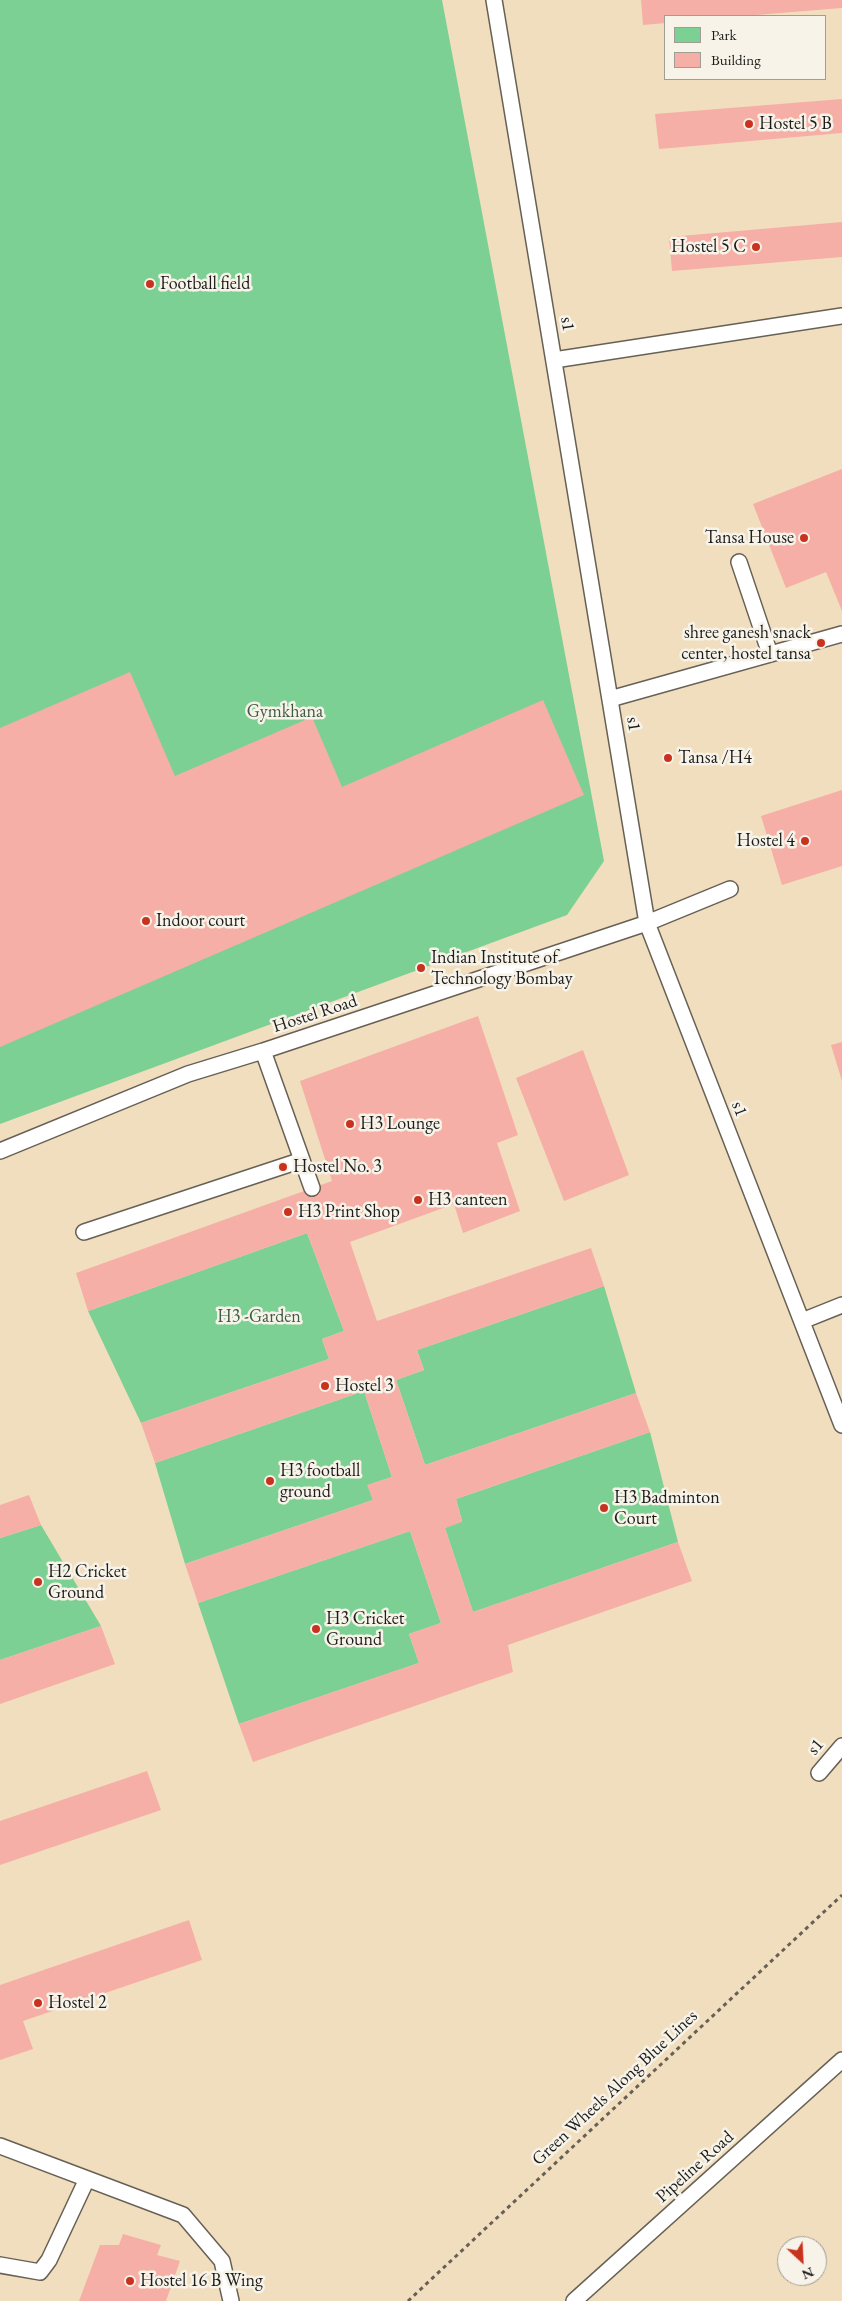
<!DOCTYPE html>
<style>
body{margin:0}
#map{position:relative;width:842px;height:2301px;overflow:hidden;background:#f1debe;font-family:"EB Garamond",serif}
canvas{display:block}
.legend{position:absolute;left:664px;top:15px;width:162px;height:65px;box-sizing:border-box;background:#f7f3e8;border:1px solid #9f9d96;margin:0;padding:6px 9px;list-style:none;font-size:15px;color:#1c1c1c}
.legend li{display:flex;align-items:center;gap:10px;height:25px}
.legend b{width:25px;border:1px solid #9f9d96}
.north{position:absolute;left:777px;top:2236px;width:50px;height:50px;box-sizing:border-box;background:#f7f3e8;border:1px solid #9f9d96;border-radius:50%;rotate:155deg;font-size:14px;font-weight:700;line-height:20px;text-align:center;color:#1c1c1c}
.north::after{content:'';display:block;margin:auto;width:18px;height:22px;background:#c8321e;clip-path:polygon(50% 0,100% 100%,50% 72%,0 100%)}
</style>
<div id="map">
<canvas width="842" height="2301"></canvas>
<ul class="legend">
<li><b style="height:14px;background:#7cd093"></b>Park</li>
<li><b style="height:14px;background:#f6afa6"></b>Building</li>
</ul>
<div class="north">N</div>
</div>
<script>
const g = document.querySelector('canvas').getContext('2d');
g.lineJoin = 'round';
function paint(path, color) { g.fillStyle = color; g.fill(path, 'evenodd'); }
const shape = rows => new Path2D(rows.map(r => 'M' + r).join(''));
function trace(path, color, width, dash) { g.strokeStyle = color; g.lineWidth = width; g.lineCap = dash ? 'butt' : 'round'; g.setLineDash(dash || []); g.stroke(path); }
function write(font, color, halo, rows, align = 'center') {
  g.font = font + ' "EB Garamond",serif'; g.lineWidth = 5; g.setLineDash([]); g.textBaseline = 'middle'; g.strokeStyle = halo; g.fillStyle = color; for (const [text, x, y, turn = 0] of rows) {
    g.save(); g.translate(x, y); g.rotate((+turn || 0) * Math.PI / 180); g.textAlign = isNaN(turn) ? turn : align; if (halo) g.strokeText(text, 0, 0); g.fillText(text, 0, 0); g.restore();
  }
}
const green = shape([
 [0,0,442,0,604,861,567,915,0,1124],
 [307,1233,344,1331,322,1339,329,1359,141,1423,88,1311],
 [604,1286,636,1393,425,1465,396,1380,424,1370,417,1350],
 [364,1391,392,1477,368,1485,373,1500,185,1564,155,1463],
 [650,1432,678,1542,473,1612,445,1528,462,1521,456,1499],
 [41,1525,101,1626,0,1660,0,1538],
 [410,1531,441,1623,409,1634,419,1663,239,1724,198,1603]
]);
const building = shape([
 [641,0,842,0,842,8,744,16,666,16,666,23,643,25],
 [842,99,842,133,659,149,655,114],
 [842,222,842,257,672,271,669,237],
 [842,469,842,611,826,572,786,588,753,504],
 [130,672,175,776,312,717,342,787,543,700,584,795,0,1047,0,728],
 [842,790,842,866,782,885,761,816],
 [478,1016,518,1135,497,1143,520,1211,463,1233,454,1204,350,1242,377,1321,591,1248,604,1286,417,1350,424,1370,396,1380,425,1465,636,1393,650,1432,456,1499,462,1522,445,1528,473,1612,678,1542,692,1581,508,1645,513,1672,253,1762,239,1724,419,1663,409,1634,441,1623,410,1531,198,1603,185,1564,373,1500,367,1485,392,1477,364,1391,155,1463,141,1423,329,1359,322,1339,344,1331,307,1233,88,1311,76,1273,332,1181,300,1081],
 [842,1042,842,1081,831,1045],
 [583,1050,629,1175,564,1201,516,1078],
 [29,1495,41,1525,0,1538,0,1505],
 [101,1626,115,1664,0,1704,0,1660],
 [147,1771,161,1810,0,1865,0,1821],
 [189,1920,202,1960,23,2021,33,2049,0,2060,0,1985],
 [123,2234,161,2245,157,2255,180,2261,166,2301,79,2301,100,2245,119,2245]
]);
const path = shape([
 [408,2301,842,1895]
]);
const lane = shape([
 [494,0,647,923,842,1425],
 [554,360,842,316],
 [739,562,770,654],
 [610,699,842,634],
 [263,1051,312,1188],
 [0,1151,188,1074,263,1051,647,923,730,889],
 [84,1232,302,1160],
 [802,1321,842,1305],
 [819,1773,842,1746],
 [0,2146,183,2215,222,2261,231,2301],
 [0,2265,40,2272,49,2260,87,2179],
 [574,2301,842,2060]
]);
const markers = [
 [749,124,5,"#c8321e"],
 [756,247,5,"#c8321e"],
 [150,284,5,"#c8321e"],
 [804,538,5,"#c8321e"],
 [821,643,5,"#c8321e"],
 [668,758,5,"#c8321e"],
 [805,841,5,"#c8321e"],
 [146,921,5,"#c8321e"],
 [421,968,5,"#c8321e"],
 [350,1124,5,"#c8321e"],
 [283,1167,5,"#c8321e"],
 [418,1200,5,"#c8321e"],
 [288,1212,5,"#c8321e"],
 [325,1386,5,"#c8321e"],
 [270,1481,5,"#c8321e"],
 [604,1508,5,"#c8321e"],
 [38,1582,5,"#c8321e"],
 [316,1629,5,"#c8321e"],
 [38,2003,5,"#c8321e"],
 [130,2281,5,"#c8321e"]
];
const poiNames = [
 ["Hostel 5 B",759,124],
 ["Hostel 5 C",746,247,"right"],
 ["Football field",160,284],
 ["Tansa House",794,538,"right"],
 ["shree ganesh snack",811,633,"right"],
 ["center, hostel tansa",811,654,"right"],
 ["Tansa /H4",678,758],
 ["Hostel 4",795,841,"right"],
 ["Indoor court",156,921],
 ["Indian Institute of",431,958],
 ["Technology Bombay",431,979],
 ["H3 Lounge",360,1124],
 ["Hostel No. 3",293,1167],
 ["H3 canteen",428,1200],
 ["H3 Print Shop",298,1212],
 ["Hostel 3",335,1386],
 ["H3 football",280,1471],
 ["ground",280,1492],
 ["H3 Badminton",614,1498],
 ["Court",614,1519],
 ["H2 Cricket",48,1572],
 ["Ground",48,1593],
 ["H3 Cricket",326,1619],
 ["Ground",326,1640],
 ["Hostel 2",48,2003],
 ["Hostel 16 B Wing",140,2281]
];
const streetNames = [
 ["s1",567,324,81],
 ["s1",633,724,81],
 ["Hostel Road",315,1014,-18],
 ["s1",739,1109,69],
 ["s1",816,1747,-50],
 ["Green Wheels Along Blue Lines",615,2088,-43],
 ["Pipeline Road",695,2167,-42]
];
const parkNames = [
 ["Gymkhana",285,712],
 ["H3 -Garden",259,1317]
];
paint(green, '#7cd093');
paint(building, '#f6afa6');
trace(lane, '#676055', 18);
trace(path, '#676055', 3, [4, 4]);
trace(lane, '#fff', 15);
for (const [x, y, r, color] of markers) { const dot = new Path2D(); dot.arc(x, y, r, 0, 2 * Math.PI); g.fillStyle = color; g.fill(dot); trace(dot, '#f7f3e8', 2); }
write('18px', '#1c1c1c', '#f7f3e8', poiNames, 'left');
write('18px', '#1c1c1c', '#f7f3e8', streetNames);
write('18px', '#3e5b46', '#f7f3e8', parkNames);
</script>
